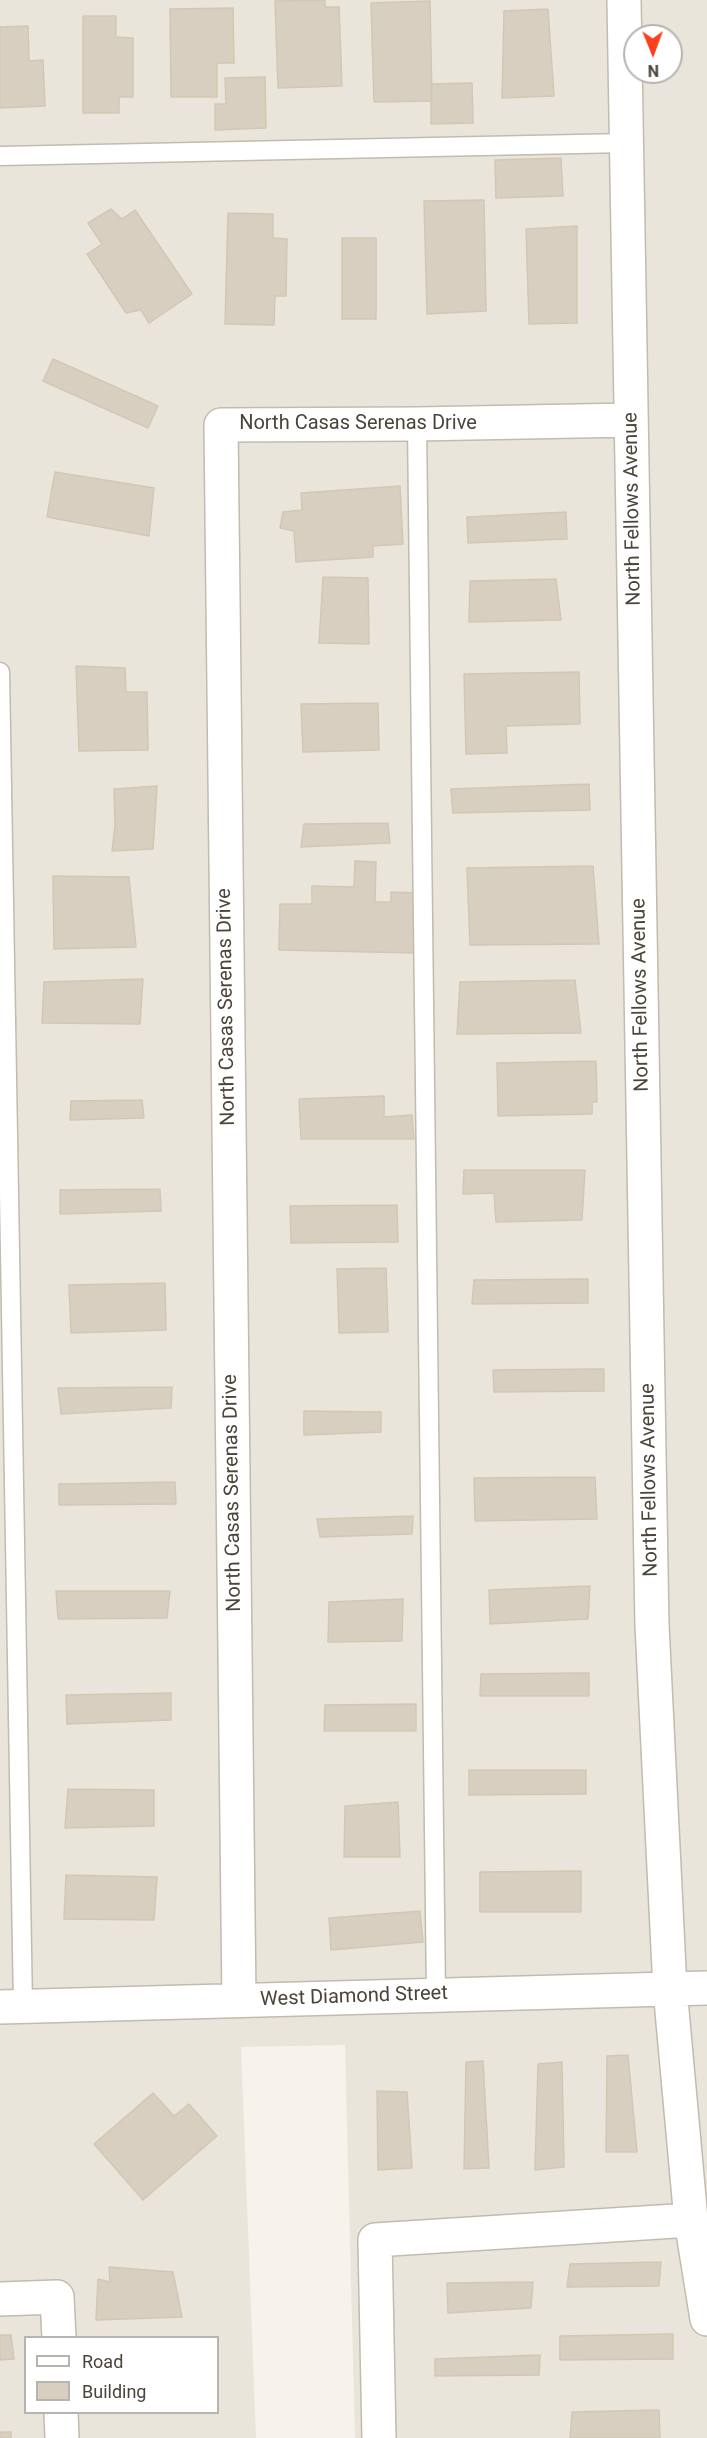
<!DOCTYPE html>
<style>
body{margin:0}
#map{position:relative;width:707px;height:2438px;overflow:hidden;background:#f6f3ec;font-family:Roboto,sans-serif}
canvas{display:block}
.legend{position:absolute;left:24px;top:2336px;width:195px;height:78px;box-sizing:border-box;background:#fff;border:2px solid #b7b4b0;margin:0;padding:8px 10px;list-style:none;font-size:18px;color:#4b4439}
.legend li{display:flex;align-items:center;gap:12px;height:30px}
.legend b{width:30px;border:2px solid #b7b4b0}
.north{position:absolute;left:623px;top:24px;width:60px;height:60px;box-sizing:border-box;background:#fff;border:2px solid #b7b4b0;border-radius:50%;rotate:179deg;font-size:16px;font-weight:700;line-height:24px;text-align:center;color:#4b4439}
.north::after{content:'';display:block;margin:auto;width:21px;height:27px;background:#fc3f1d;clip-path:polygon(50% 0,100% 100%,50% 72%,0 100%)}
</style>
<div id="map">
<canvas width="707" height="2438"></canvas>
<ul class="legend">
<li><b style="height:8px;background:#fff"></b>Road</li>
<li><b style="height:16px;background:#d8cfc1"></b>Building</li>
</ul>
<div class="north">N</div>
</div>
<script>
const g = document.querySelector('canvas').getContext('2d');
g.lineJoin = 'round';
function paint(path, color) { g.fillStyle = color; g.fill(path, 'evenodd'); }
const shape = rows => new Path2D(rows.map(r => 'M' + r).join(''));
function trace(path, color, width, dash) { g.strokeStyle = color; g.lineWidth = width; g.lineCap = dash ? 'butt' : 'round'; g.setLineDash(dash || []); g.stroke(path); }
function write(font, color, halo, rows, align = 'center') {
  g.font = font + ' Roboto,sans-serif'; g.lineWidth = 4.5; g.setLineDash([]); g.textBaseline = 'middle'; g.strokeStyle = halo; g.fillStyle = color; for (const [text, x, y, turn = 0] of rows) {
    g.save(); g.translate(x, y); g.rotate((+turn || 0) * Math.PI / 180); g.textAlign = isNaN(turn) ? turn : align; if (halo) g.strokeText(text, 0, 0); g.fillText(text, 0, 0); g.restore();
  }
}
const residential = shape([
 [0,0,707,0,707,2438,355,2438,345,2045,241,2047,256,2438,0,2438],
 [635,36,671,36,671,72,635,72],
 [26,2338,218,2338,218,2412,26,2412]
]);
const building = shape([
 [325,0,325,7,339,7,342,86,278,88,275,1,325,0],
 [430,1,432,101,374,102,371,3,430,1],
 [233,8,234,63,217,63,217,97,171,97,170,9,233,8],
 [548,9,554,96,502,98,504,11,548,9],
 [83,16,116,16,116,37,133,38,133,97,119,97,119,113,83,113,83,16],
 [28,26,29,61,43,60,45,106,0,108,0,27,28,26],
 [265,77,266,128,215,130,215,104,226,104,225,78,265,77],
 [472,83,473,123,431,124,431,84,472,83],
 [561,158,563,196,496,198,495,160,561,158],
 [484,200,486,311,427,314,424,201,484,200],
 [111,209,122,219,135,210,192,294,149,323,141,310,126,313,87,254,102,244,88,223,111,209],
 [228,213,273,214,273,238,287,239,286,296,275,296,274,325,225,324,228,213],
 [577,226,577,323,529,324,526,229,577,226],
 [342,238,376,238,376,319,342,319,342,238],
 [53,359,158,406,148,428,43,381,53,359],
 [55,472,154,488,149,536,47,517,55,472],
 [400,486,403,544,373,546,373,557,296,562,294,531,280,528,283,512,302,510,301,493,400,486],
 [566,512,567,539,468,543,467,517,566,512],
 [323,577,368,578,369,644,319,643,323,577],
 [556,579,561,620,469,622,470,581,556,579],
 [76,666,125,668,126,692,147,692,148,750,79,751,76,666],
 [579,672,580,724,506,726,507,753,466,754,464,674,579,672],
 [378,703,379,750,303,752,301,704,378,703],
 [589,784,590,810,453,813,451,789,589,784],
 [157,786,153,849,112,851,115,826,114,789,157,786],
 [388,823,390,843,301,847,304,824,388,823],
 [355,861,376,862,375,902,391,902,391,892,417,893,416,953,279,950,280,904,312,904,312,886,354,887,355,861],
 [593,866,599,944,470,945,467,868,593,866],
 [53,876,129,877,136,947,54,949,53,876],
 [143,979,140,1024,42,1023,44,982,143,979],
 [575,980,581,1033,457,1034,460,982,575,980],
 [596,1061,597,1102,592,1102,592,1114,498,1116,497,1063,596,1061],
 [384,1096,384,1117,412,1115,414,1139,301,1139,299,1099,384,1096],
 [142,1100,144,1118,70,1120,71,1101,142,1100],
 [464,1170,585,1170,582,1220,496,1222,494,1193,463,1194,464,1170],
 [160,1189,161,1211,60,1214,60,1190,160,1189],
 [397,1205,398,1242,291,1243,290,1206,397,1205],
 [386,1268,388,1332,339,1333,337,1269,386,1268],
 [588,1279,588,1303,472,1304,474,1280,588,1279],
 [165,1283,166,1330,71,1333,69,1285,165,1283],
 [604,1369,604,1391,494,1392,493,1370,604,1369],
 [172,1387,171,1408,61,1414,58,1388,172,1387],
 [304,1411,381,1412,381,1432,304,1435,304,1411],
 [595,1477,597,1519,475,1521,474,1478,595,1477],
 [175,1482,176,1504,59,1505,59,1484,175,1482],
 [413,1516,412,1534,320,1537,317,1519,413,1516],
 [590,1586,588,1619,490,1624,489,1590,590,1586],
 [56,1591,170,1591,167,1618,58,1619,56,1591],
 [403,1599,402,1641,328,1642,329,1602,403,1599],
 [589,1673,589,1696,480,1696,481,1674,589,1673],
 [171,1693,171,1720,67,1724,66,1695,171,1693],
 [416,1704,416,1731,324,1731,325,1705,416,1704],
 [469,1770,586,1770,586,1794,469,1795,469,1770],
 [68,1789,154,1790,154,1826,65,1828,68,1789],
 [398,1802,400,1857,344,1857,345,1806,398,1802],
 [581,1871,581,1912,480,1912,480,1872,581,1871],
 [66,1875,157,1877,154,1920,64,1919,66,1875],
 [420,1911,423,1942,331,1950,329,1918,420,1911],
 [628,2055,637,2152,606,2152,607,2056,628,2055],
 [483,2061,489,2168,464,2169,466,2062,483,2061],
 [562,2062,564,2167,535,2170,538,2064,562,2062],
 [377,2091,407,2092,412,2168,378,2170,377,2091],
 [153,2093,174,2116,189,2104,217,2136,143,2200,94,2144,153,2093],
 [661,2262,659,2286,567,2287,570,2264,661,2262],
 [109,2267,173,2272,182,2317,96,2320,98,2279,110,2282,109,2267],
 [533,2282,531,2308,448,2313,447,2283,533,2282],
 [673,2334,673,2359,560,2360,560,2336,673,2334],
 [0,2335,11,2335,14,2359,0,2360,0,2335],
 [540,2355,539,2375,435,2376,435,2359,540,2355],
 [659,2410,660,2438,570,2438,572,2412,659,2410],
 [0,2432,11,2432,11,2438,0,2438,0,2432]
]);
const lane = shape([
 [0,156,626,143],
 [417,424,436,1995],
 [0,672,23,2006]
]);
const street = shape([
 [624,0,652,1625,670,1989,691,2220,707,2319],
 [239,2000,221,425,417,424,631,420],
 [0,2007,707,1988],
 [0,2299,57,2297,59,2338],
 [61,2412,62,2438],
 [379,2438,375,2240,691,2220]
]);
const streetNames = [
 ["North Casas Serenas Drive",358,424],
 ["North Fellows Avenue",633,509,-91],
 ["North Fellows Avenue",641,995,-91],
 ["North Casas Serenas Drive",227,1007,-91],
 ["North Fellows Avenue",650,1480,-91],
 ["North Casas Serenas Drive",233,1493,-91],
 ["West Diamond Street",354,1997,-2]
];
paint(residential, '#eae5da');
paint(building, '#d8cfc1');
trace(building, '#d3c7b4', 1.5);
trace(lane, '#c2bbae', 21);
trace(street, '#c2bbae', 36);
trace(lane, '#fff', 18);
trace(street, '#fff', 33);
write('20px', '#4b4439', '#fff', streetNames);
</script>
